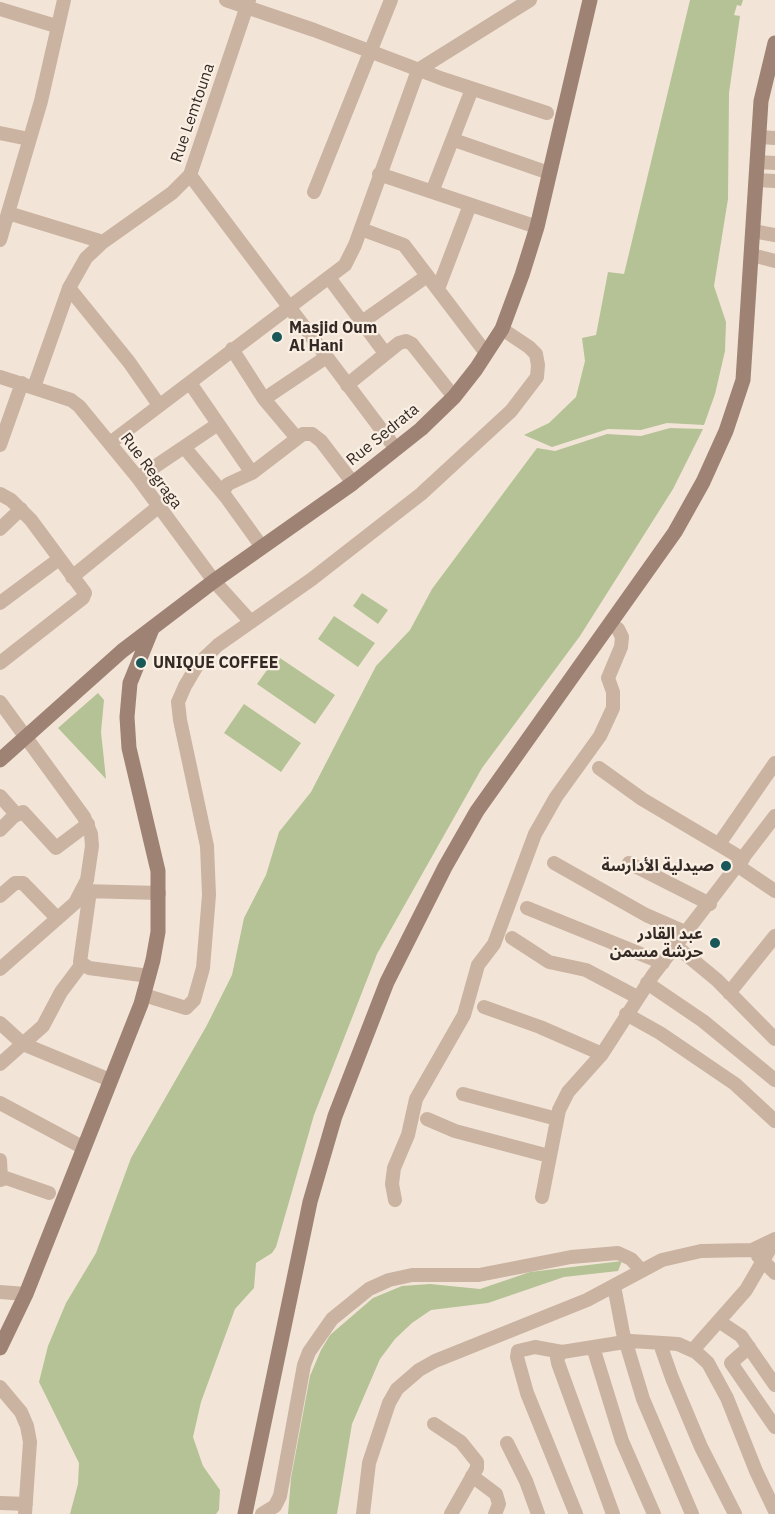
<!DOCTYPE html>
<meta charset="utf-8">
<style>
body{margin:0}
canvas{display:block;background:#f2e4d7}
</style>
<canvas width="775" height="1514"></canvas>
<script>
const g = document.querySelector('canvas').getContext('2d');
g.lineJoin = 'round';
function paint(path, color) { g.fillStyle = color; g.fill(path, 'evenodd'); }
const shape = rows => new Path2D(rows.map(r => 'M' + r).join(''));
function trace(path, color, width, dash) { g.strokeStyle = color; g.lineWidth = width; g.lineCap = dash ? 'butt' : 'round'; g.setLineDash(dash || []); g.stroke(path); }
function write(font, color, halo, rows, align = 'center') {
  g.font = font + ' "IBM Plex Sans","Noto Sans Arabic",sans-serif'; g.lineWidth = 4.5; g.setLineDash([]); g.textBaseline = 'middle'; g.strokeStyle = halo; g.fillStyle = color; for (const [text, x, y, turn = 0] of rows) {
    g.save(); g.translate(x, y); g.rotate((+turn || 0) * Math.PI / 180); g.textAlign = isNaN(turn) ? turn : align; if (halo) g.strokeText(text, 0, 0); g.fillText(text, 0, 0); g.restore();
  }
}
const green = shape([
 [690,0,743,0,741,6,737,5,734,15,740,16,729,93,728,199,714,286,726,322,725,351,715,394,704,425,667,423,641,430,608,429,552,447,524,435,549,423,576,397,585,361,582,338,596,335,608,272,624,274],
 [670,428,703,429,673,489,580,636,482,768,377,954,314,1115,276,1247,272,1253,256,1263,254,1288,235,1309,201,1402,193,1437,203,1466,220,1490,219,1510,216,1514,70,1514,78,1484,79,1463,39,1382,48,1346,66,1303,96,1253,131,1158,207,1025,232,975,244,918,266,875,279,832,311,792,376,666,410,630,432,589,537,448,555,451,607,434,641,436],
 [362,593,388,610,378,624,353,606],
 [334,616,375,643,358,667,318,639],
 [277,656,335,695,315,724,257,684],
 [98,693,104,700,101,732,106,779,58,728],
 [244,704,301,743,281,772,224,733],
 [622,1261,618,1271,564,1277,488,1303,431,1310,412,1323,395,1339,380,1359,352,1424,337,1514,288,1514,291,1478,310,1376,321,1350,330,1335,373,1298,402,1286,430,1284,480,1289,530,1272]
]);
const street = shape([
 [226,0,314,30,443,79,547,113],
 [0,9,56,26],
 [0,133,29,139],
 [759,137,775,138],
 [454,140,549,173],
 [757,162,775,163],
 [379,174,537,227],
 [190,175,396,449],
 [756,180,775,181],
 [314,192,391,0],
 [432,192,472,89],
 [8,213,103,242],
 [361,229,404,245,486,353],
 [753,231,775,235],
 [0,240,41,101,64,0],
 [752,255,775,261],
 [330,279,385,353],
 [69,288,129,362,159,405],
 [438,289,470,205],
 [362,322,427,276],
 [232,349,264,399,296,437],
 [0,377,71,400,79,406,138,478,214,581,251,622],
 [190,383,252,473],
 [347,385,399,343,406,341,412,344,454,397],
 [34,387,69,288,86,258,103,242,172,193,190,175,249,0],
 [264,399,325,358],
 [110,443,345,265,355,245,418,70,530,0],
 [0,445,22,383],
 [184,447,226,497,262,547],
 [138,478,218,424],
 [222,492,228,484,252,473,303,434,312,434,321,441,353,483],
 [0,494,11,500,31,520,85,593,83,598,0,663],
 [0,529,21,509],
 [72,577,158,507],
 [0,603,59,559],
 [0,702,84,817,91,834,92,846,87,880,75,903,0,969],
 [599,768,642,799,743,859],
 [0,796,16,814],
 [0,830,14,816,23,812,56,848,88,824],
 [719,844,775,763],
 [554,863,646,915,687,933],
 [629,863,710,904],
 [738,866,775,891],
 [83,891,159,893],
 [90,891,80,962,89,968,149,976],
 [0,896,15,883,23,883,57,918],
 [527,908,663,963],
 [512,938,549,962,586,970,637,997],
 [677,947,717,980,775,1039],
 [647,983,703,1021,775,1080],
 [729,993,775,936],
 [144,995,186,1008,194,1000,203,968,209,895,207,846,180,720,178,702,185,686,198,664,218,645,312,579,421,494,511,411,537,377,538,365,536,354,529,347,502,329],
 [484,1007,540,1027,602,1054],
 [626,1014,660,1033,735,1084,775,1121],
 [0,1023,23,1044,110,1080],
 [0,1064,43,1026,61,992,82,964],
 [463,1094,557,1119],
 [0,1103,84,1148],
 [427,1119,455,1131,549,1156],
 [0,1160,1,1179],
 [0,1180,6,1178,49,1193],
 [542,1197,559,1110,568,1092,602,1054,653,975,775,816],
 [395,1200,392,1184,394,1168,408,1135,416,1099,464,1015,478,965,494,944,535,834,556,797,600,736,613,708,613,692,608,678,621,647,622,637,618,629,610,624],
 [758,1256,775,1273],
 [614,1286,623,1333,643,1399,692,1514],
 [0,1292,26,1294],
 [720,1322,741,1336,775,1385],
 [660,1344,672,1378,701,1447,735,1514],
 [593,1347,622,1441,654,1514],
 [749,1347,731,1363,775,1427],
 [693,1350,746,1290,775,1240],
 [562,1352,557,1358,558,1363,613,1514],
 [0,1387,21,1412,27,1426,30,1442,25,1514],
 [434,1424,461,1442,477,1462,477,1468,451,1514],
 [507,1443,526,1481,538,1514],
 [472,1476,496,1494,499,1504,495,1514],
 [0,1503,26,1504],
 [262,1514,275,1506,280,1496,304,1365,309,1352,332,1319,369,1289,389,1280,412,1275,479,1275,571,1257,618,1253,631,1259,641,1270],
 [363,1514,369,1463,389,1403,397,1389,419,1370,435,1361,587,1300,662,1260,701,1251,752,1250,775,1239],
 [576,1514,527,1393,517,1357,518,1351,535,1347,562,1352,631,1341,678,1344,696,1352,708,1363,727,1398,756,1471,775,1511]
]);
const secondary = shape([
 [0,760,122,651,214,581,353,483,421,429,454,397,476,369,502,329,522,275,537,227,590,0],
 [0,1348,26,1294,141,1004,153,960,158,932,158,871,129,748,127,717,130,683,152,629],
 [245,1514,310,1202,335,1116,387,982,445,867,477,811,675,532,703,482,726,431,743,380,761,101,775,43]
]);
const markers = [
 [277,337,6,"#195758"],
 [141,663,6,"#195758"],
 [726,866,6,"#195758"],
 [715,943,6,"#195758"]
];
const streetNames = [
 ["Rue Lemtouna",193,113,-71],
 ["Rue Sedrata",383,435,-39],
 ["Rue Regraga",151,471,53]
];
const poiNames = [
 ["Masjid Oum",289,328],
 ["Al Hani",289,346],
 ["UNIQUE COFFEE",153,663],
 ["صيدلية الأدارسة",714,866,"right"],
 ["عبد القادر",703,934,"right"],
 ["حرشة مسمن",703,952,"right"]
];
paint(green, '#b5c296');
trace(street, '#cbb3a2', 14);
trace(secondary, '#9e8274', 15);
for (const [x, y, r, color] of markers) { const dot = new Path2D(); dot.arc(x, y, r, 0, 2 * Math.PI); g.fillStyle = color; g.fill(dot); trace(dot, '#faefe3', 2); }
write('16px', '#352925', '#faefe3', streetNames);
write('bold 16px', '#352925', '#faefe3', poiNames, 'left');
</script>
